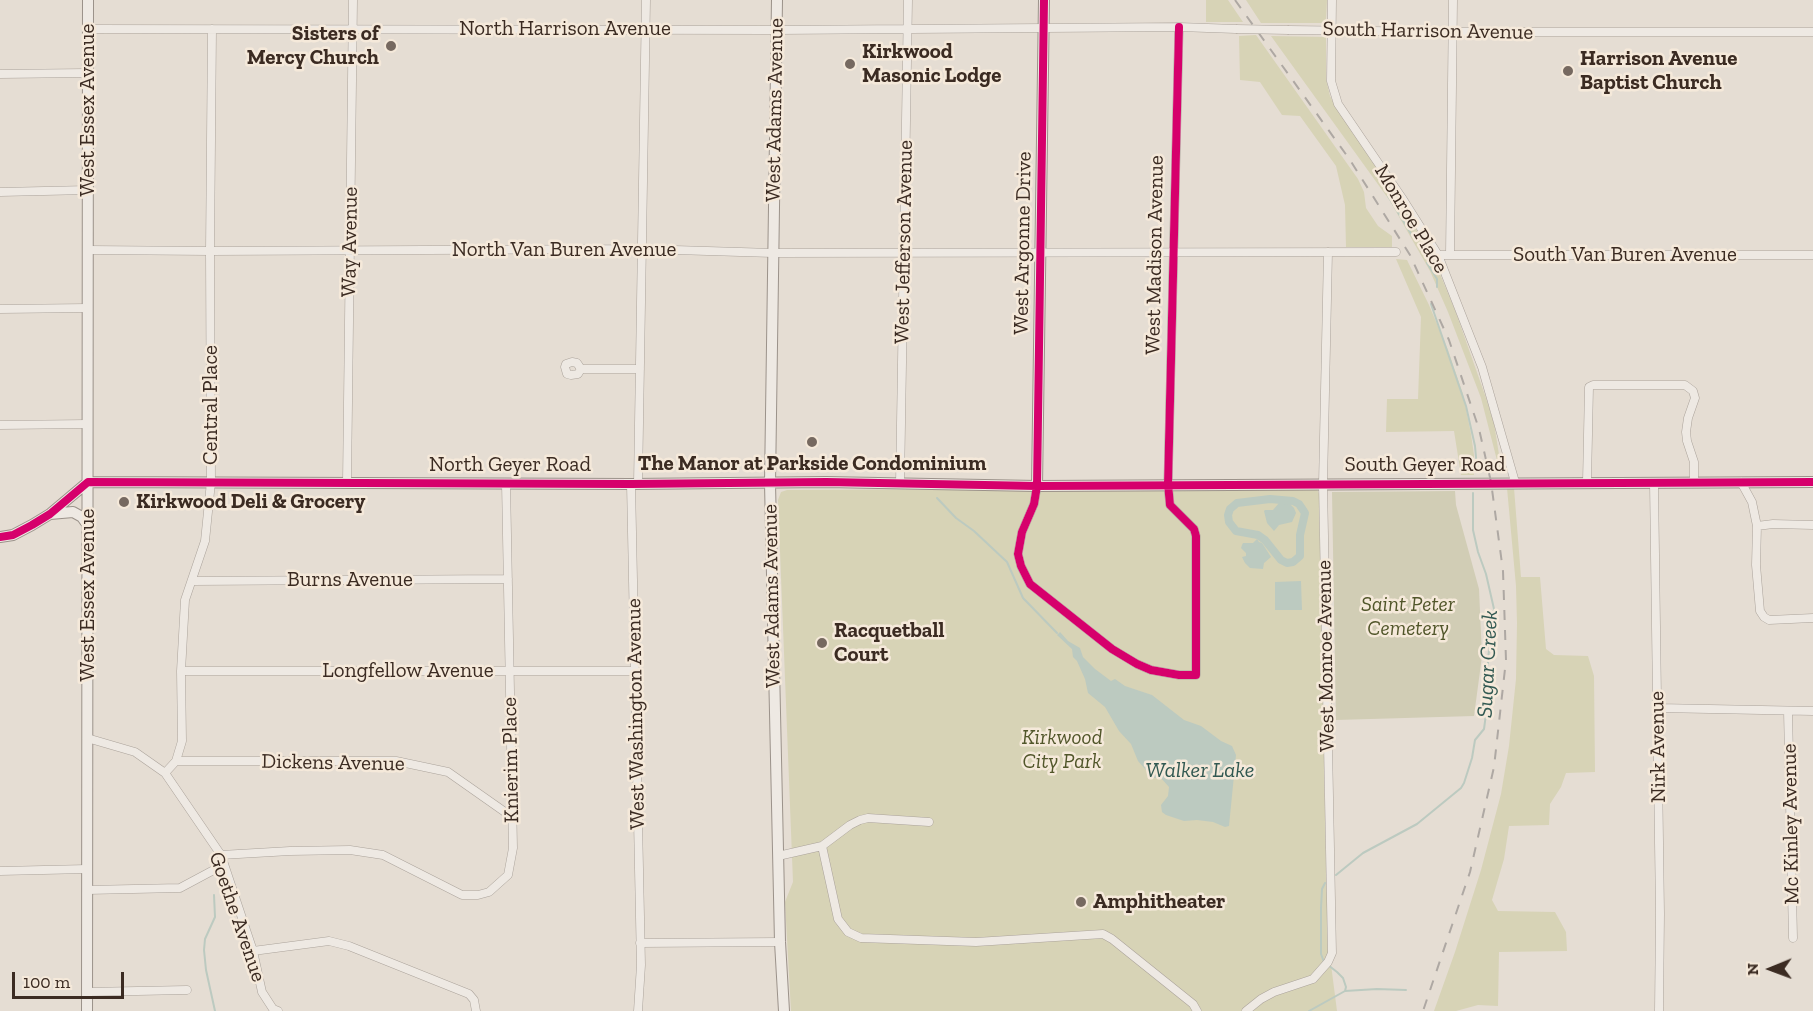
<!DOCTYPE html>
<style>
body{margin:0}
#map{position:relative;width:1813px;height:1011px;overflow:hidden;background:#e5ddd3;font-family:"Zilla Slab",serif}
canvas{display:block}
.north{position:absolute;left:1741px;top:939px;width:60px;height:60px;-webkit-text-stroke:4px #f5e9da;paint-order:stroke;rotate:269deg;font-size:16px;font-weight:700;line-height:24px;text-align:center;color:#3b2b22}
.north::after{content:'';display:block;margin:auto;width:21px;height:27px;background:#3b2b22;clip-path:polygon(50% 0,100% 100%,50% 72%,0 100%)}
.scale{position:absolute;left:12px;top:972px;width:112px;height:27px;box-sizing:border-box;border:3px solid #3b2b22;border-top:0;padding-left:8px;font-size:18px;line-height:21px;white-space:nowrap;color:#3b2b22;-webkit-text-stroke:4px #f5e9da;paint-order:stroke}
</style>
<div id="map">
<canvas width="1813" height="1011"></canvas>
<div class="north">N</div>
<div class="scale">100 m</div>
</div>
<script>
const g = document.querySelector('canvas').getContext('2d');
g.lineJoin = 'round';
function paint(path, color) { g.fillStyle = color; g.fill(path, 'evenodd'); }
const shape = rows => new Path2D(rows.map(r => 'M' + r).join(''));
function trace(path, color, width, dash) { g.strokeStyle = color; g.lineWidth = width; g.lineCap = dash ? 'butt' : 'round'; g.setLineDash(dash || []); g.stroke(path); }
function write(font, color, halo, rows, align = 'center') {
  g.font = font + ' "Zilla Slab",serif'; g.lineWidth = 5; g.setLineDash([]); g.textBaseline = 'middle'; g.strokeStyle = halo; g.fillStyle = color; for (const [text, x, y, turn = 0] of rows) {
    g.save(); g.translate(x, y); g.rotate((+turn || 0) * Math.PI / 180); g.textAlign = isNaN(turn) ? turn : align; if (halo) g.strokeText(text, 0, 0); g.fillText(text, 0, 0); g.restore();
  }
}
const green = shape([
 [1206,0,1228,0,1243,22,1206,22],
 [1246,0,1327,0,1326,20,1321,23,1261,23],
 [1256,35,1358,179,1364,192,1366,208,1378,226,1392,236,1392,247,1346,247,1345,205,1336,166,1300,116,1282,115,1260,82,1240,80,1239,36],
 [1271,36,1326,37,1326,79,1330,96,1336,107,1406,212,1435,262,1455,310,1486,398,1494,423,1500,461,1506,466,1506,471,1503,472,1500,472,1481,398,1448,312,1430,271,1390,201],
 [1396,259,1407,260,1429,305,1448,350,1463,394,1471,434,1474,455,1474,475,1461,475,1454,431,1386,432,1387,399,1418,399,1421,317],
 [1311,487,1317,489,1319,494,1326,870,1329,949,1337,1011,791,1011,785,902,793,882,778,500,781,492,787,490],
 [1507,488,1514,488,1521,577,1540,577,1546,649,1554,655,1588,656,1594,676,1595,772,1566,773,1561,787,1550,804,1549,825,1509,826,1504,859,1492,900,1498,911,1555,912,1566,932,1567,951,1499,952,1498,1006,1478,1005,1456,1011,1434,1011,1455,952,1481,870,1501,794,1509,746,1516,679,1517,623,1516,586]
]);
const cemetery = shape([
 [1455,491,1456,505,1479,589,1482,656,1474,716,1336,720,1332,492]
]);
const water = shape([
 [1279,503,1290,504,1294,508,1296,513,1292,522,1279,525,1274,531,1267,523,1264,511,1265,510,1273,510],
 [1257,539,1259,542,1262,543,1271,557,1264,563,1263,569,1250,568,1245,563,1242,557,1246,556,1246,553,1241,548,1242,545,1243,543,1253,543],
 [1301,581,1302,610,1275,610,1275,582],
 [1060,632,1068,641,1080,648,1083,657,1095,669,1111,681,1115,679,1125,686,1152,695,1184,720,1201,726,1221,741,1232,746,1236,755,1229,826,1225,827,1213,822,1197,820,1184,821,1166,815,1162,812,1161,805,1168,796,1169,787,1161,778,1153,778,1138,761,1131,744,1119,731,1105,707,1088,693,1085,679,1077,661,1073,657,1072,649,1057,635]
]);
const stream = shape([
 [1388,196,1413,237],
 [1427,263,1437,279,1437,287],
 [1431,304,1466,406,1475,446,1477,468],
 [937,498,956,518,974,531,1007,562,1023,598,1057,633],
 [1336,875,1363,853,1417,824,1461,788,1464,783,1472,758,1475,740,1484,729,1488,699,1488,659,1494,609,1486,574,1478,552,1473,530,1473,493],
 [214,895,215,917,205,939,204,950,206,970,215,1011],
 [1324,962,1321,954,1321,908,1322,889,1325,883],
 [1328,965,1337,972,1343,978,1346,987,1345,991],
 [1309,1011,1345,991,1377,989,1406,990]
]);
const canal = shape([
 [1270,499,1293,501,1299,504,1305,513,1300,535,1300,556,1293,562,1287,563,1281,560,1265,540,1258,535,1236,531,1229,522,1228,515,1230,509,1237,503,1270,499]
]);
const street = shape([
 [1332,0,1331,81,1338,104,1402,198,1438,255,1482,367,1515,482],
 [87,29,777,30,1179,27,1236,29],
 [1289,30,1452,32,1813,32],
 [0,74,87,73],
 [0,192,88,190],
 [88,250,210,251,642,249,773,253,1396,252],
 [1438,255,1813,255],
 [1450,255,1453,0],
 [0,309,88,308],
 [581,369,578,374,571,375,567,374,565,367,566,364,572,362,577,363,581,369,640,369],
 [0,425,88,424],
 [1587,482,1589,387,1593,385,1685,385,1693,391,1695,398,1688,418,1686,432,1687,441,1694,462,1694,482],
 [1741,482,1752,502,1757,526,1756,565,1760,611,1764,617,1769,620,1813,618],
 [347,483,353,0],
 [1654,483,1660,914,1659,1011],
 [631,484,641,965,638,1011],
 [638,484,646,0],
 [900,484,908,0],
 [1037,486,1034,504,1022,532,1018,554,1021,566,1030,584,1112,649,1137,664,1151,670,1179,675,1196,675,1196,536,1194,529,1170,505,1168,484,1179,27],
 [1757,526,1773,524,1813,525],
 [192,581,508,579],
 [181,671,635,671],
 [1658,708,1813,711],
 [1788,711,1793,938],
 [87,738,135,752,165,773,221,855,253,951,262,992,273,1009,278,1011],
 [176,761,396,761,448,772,512,817],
 [165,773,176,761,182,741,181,671,185,600,205,541,211,482,210,251,212,29],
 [822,846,838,919,848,932,861,938,976,942,1103,934,1112,939,1193,1004,1197,1011],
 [221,855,290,851,350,850,383,855,462,895,478,895,489,892,508,875,513,848,506,483],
 [778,856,822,846,850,825,860,820,868,818,929,822],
 [0,871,87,869],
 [87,890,180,888,223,865],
 [640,943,780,942],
 [253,951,329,941,349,946,469,994,474,1000,476,1011],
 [87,992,187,990],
 [1246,1011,1261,999,1274,992,1313,979,1328,962,1332,953,1323,484,1328,252]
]);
const secondary = shape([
 [777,0,770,483,780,942,784,1011],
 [1037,486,1044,0],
 [50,514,73,512,82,517,87,524],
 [0,537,13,535,32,525,50,514,88,482,631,484,826,482,1037,486,1813,482],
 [87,1011,88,0]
]);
const rail = shape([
 [1235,0,1350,160,1410,255,1449,340,1479,429,1491,482,1503,571,1506,660,1494,767,1470,872,1423,1011]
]);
const streetBridge = shape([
 [1236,29,1289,30]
]);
const cycleway = shape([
 [1044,0,1037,486,1034,504,1022,532,1018,554,1021,566,1030,584,1112,649,1137,664,1151,670,1179,675,1196,675,1196,536,1194,529,1170,505,1168,484,1179,27],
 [0,537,13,535,32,525,50,514,88,482,631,484,826,482,1037,486,1813,482]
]);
const markers = [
 [391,46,6,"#766960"],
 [850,64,6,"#766960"],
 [1568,71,6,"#766960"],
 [812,442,6,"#766960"],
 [124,502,6,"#766960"],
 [822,643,6,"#766960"],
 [1081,902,6,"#766960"]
];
const streetNames = [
 ["North Harrison Avenue",565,29],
 ["South Harrison Avenue",1428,31,1],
 ["West Essex Avenue",88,110,-90],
 ["West Adams Avenue",775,110,-89],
 ["Monroe Place",1411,219,59],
 ["Way Avenue",350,242,-89],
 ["West Jefferson Avenue",904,242,-89],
 ["West Argonne Drive",1023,243,-89],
 ["North Van Buren Avenue",564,250],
 ["West Madison Avenue",1155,255,-89],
 ["South Van Buren Avenue",1625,255],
 ["Central Place",211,405,-90],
 ["North Geyer Road",510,465],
 ["South Geyer Road",1425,465],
 ["Burns Avenue",350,580],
 ["West Essex Avenue",88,595,-90],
 ["West Adams Avenue",772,596,-91],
 ["West Monroe Avenue",1326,656,-91],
 ["Longfellow Avenue",408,671],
 ["West Washington Avenue",636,714,-91],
 ["Nirk Avenue",1658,747,-91],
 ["Knierim Place",511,760,-91],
 ["Dickens Avenue",333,763,1],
 ["Mc Kinley Avenue",1791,824,-91],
 ["Goethe Avenue",237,917,71]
];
const poiNames = [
 ["Sisters of",379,34,"right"],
 ["Mercy Church",379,58,"right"],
 ["Kirkwood",862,52],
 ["Masonic Lodge",862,76],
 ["Harrison Avenue",1580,59],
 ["Baptist Church",1580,83],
 ["The Manor at Parkside Condominium",812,464,"center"],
 ["Kirkwood Deli & Grocery",136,502],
 ["Racquetball",834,631],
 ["Court",834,655],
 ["Amphitheater",1093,902]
];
const parkNames = [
 ["Saint Peter",1408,605],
 ["Cemetery",1408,629],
 ["Kirkwood",1062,738],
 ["City Park",1062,762]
];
const waterNames = [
 ["Sugar Creek",1488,664,-87],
 ["Walker Lake",1200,771]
];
paint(green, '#d7d3b6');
paint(cemetery, '#d1cdb5');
paint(water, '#bccac0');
trace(stream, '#bccac0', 2);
trace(canal, '#bccac0', 8);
trace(street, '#aba39b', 9);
trace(secondary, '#9b928a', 12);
trace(street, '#eee9e3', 8);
trace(secondary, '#eee9e3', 10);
trace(rail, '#aea8a3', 2, [10, 10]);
trace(streetBridge, '#aba39b', 9, []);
trace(streetBridge, '#eee9e3', 8);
trace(cycleway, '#d6006c', 8);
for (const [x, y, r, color] of markers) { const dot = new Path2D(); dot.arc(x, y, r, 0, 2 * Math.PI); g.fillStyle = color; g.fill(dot); trace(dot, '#f5e9da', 2); }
write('21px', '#3b2b22', '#f5e9da', streetNames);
write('bold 21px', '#3b2b22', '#f5e9da', poiNames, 'left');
write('italic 21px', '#51562a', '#f5e9da', parkNames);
write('italic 22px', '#325952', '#f5e9da', waterNames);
</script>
